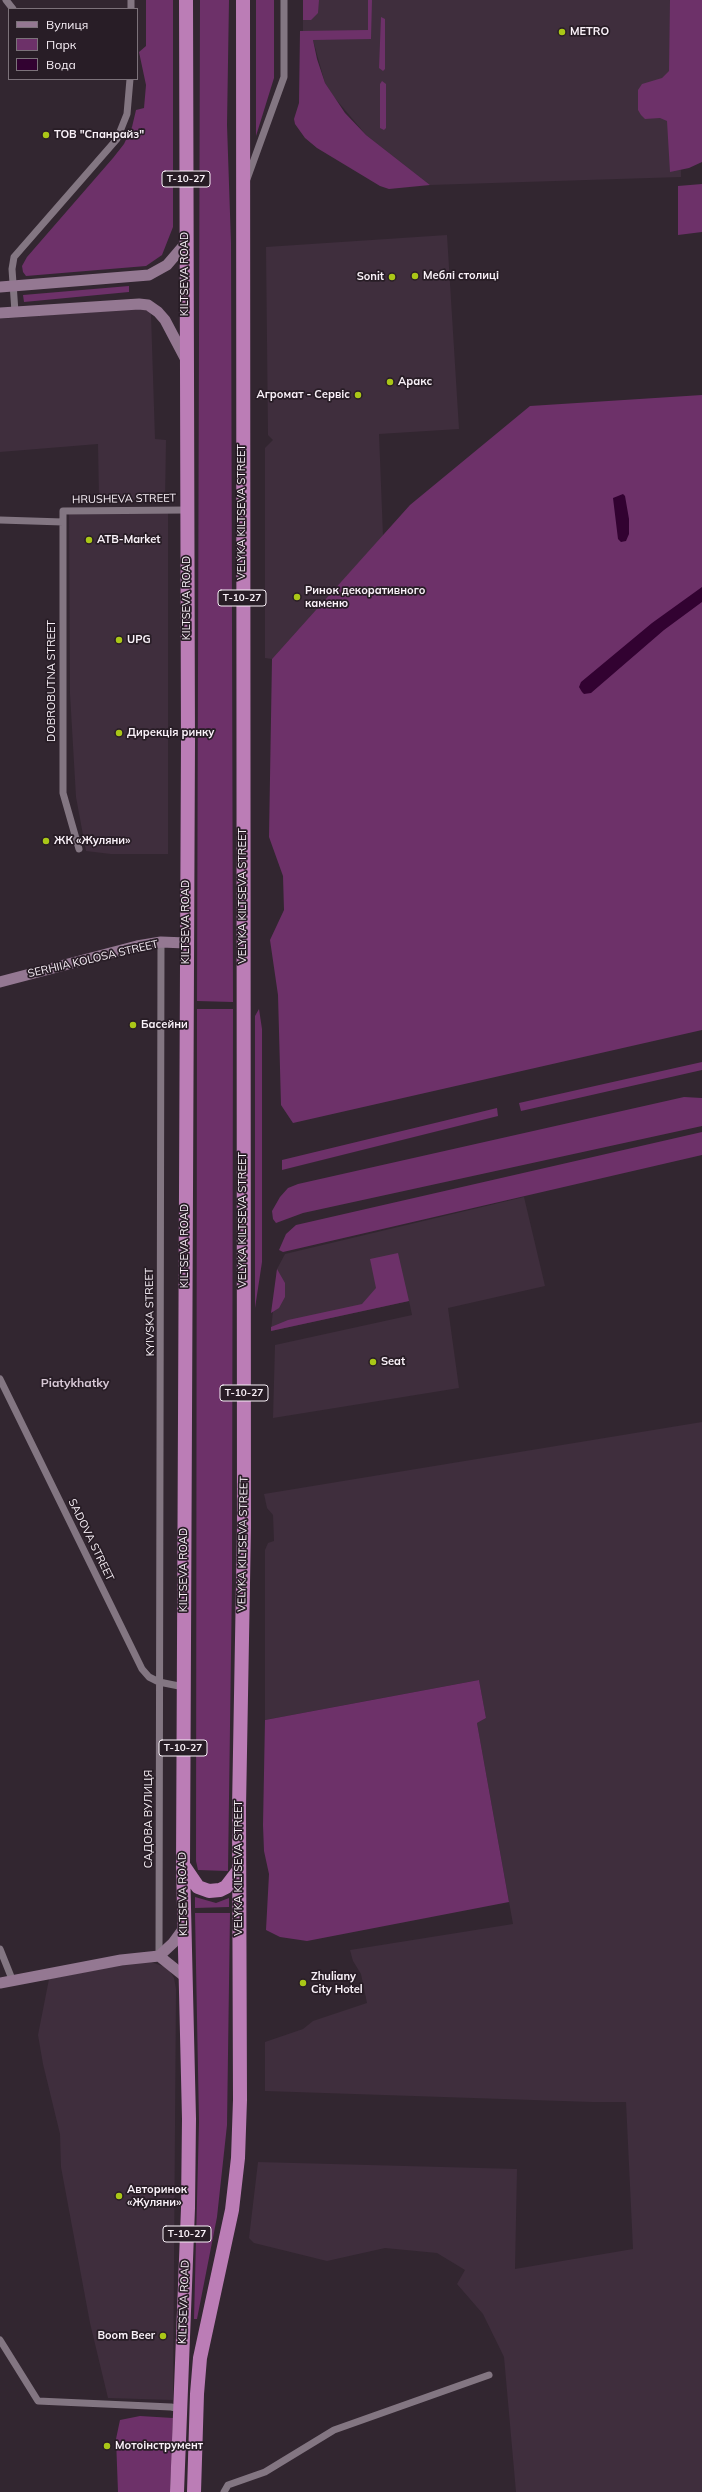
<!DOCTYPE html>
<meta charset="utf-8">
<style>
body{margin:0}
#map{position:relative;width:702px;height:2492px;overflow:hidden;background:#322630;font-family:Mulish,sans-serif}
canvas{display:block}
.legend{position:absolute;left:8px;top:8px;width:130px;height:72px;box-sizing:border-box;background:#281d26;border:1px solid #7c727a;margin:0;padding:5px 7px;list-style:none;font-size:12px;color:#f9f1f8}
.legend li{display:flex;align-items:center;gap:8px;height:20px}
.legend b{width:20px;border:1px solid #7c727a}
</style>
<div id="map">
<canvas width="702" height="2492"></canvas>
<ul class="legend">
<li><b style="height:5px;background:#947892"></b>Вулиця</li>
<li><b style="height:11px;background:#6d3169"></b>Парк</li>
<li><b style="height:11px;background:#320231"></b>Вода</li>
</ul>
</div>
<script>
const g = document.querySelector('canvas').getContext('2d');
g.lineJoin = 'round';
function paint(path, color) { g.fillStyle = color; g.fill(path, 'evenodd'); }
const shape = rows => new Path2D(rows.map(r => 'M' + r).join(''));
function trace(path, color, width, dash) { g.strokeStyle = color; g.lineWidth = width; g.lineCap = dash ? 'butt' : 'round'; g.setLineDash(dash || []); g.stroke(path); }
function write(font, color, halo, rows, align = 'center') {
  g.font = font + ' Mulish,sans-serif'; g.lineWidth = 3.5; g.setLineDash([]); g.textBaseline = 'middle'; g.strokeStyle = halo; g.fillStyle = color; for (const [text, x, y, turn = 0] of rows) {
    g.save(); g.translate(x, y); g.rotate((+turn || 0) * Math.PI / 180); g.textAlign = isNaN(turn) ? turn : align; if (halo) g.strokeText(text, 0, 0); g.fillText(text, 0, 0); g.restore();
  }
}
const built = shape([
 [303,0,679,0,681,177,430,185,366,135,334,97,325,83,313,40,303,40],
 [447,235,459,429,379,434,383,536,272,659,265,658,265,448,273,440,268,435,266,247],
 [143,308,151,314,155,439,166,440,165,502,99,498,98,444,0,452,0,319],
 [168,513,168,854,111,854,86,851,76,797,70,694,69,514],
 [524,1197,545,1286,448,1308,459,1388,273,1418,275,1345,412,1315,409,1301,271,1331,277,1269,285,1254],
 [702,1422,702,2492,516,2492,504,2357,483,2314,457,2284,465,2270,437,2253,385,2248,327,2261,254,2243,249,2238,258,2162,517,2169,515,2269,633,2249,626,2102,592,2102,265,2091,265,2042,303,2029,313,2021,367,2003,361,1974,353,1961,350,1950,513,1924,477,1723,486,1718,479,1680,265,1720,265,1550,268,1543,274,1541,273,1515,267,1508,264,1494],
 [151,1962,168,1968,174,1978,176,1989,173,2400,108,2398,90,2323,61,2167,60,2134,43,2064,38,2035,49,1979,131,1963]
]);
const green = shape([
 [146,0,173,0,173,227,162,255,146,266,26,276,23,272,22,266,27,257,113,158,124,144,132,127,136,110,144,108,146,85,139,52,146,46],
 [200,0,229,0,227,125,231,243,233,1002,197,1001],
 [256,0,274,0,274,78,256,136],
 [303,0,319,0,318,13,311,20,303,20],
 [368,0,372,0,371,39,313,40,317,59,325,83,345,113,366,135,430,185,389,189,380,186,317,148,305,138,295,124,294,119,299,103,300,31,368,30],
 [670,0,702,0,702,162,689,168,670,172,667,121,660,118,645,119,641,115,638,110,638,90,642,84,662,78,669,71],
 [381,17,385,19,385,69,383,71,379,68],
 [382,81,386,84,386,128,384,130,380,128,380,84],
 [702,184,702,232,678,235,678,186],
 [129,286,129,292,24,302,23,295],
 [702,395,702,1030,293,1123,281,1105,278,995,270,940,284,910,283,876,269,837,272,659,410,505,530,406],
 [197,1009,233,1009,232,1582,228,1871,198,1870,196,1861],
 [259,1009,262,1029,262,1262,255,1308,255,1016],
 [702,1062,702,1070,521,1111,519,1103],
 [684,1097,702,1098,702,1126,303,1213,276,1223,273,1219,272,1211,280,1197,288,1188,298,1184],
 [497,1108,498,1116,282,1170,282,1160],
 [702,1132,702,1155,283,1252,279,1250,286,1234,296,1225],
 [398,1253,409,1301,271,1331,271,1327,288,1320,362,1304,376,1288,370,1259],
 [277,1269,285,1283,285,1297,279,1308,271,1313],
 [479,1680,486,1718,477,1723,509,1902,307,1941,280,1937,266,1930,269,1874,264,1851,263,1825,265,1720],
 [195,1897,216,1903,229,1898,229,1907,195,1908],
 [195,1913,230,1913,227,2125,217,2217,197,2319,194,2319,199,2122],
 [140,2416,173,2418,170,2492,118,2492,116,2439,120,2420]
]);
const water = shape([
 [623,494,625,496,629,519,629,534,626,541,621,542,618,539,613,498],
 [702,587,702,602,664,630,591,693,584,694,582,692,579,687,581,682,652,623]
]);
const street = shape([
 [6,0,13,9],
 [131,9,131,0],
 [247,179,284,77,284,0],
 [15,312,12,269,14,257,117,139,127,114,130,79],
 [0,520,63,522],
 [79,849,63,793,63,511,186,510],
 [0,1379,142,1669,149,1677,159,1682,184,1687],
 [0,1949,12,1979],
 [159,1956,161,942],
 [0,2340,38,2401,171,2407,181,2409],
 [224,2492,228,2485,265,2472,334,2430,489,2375]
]);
const secondary = shape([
 [0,287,149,275,167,265,185,244],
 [0,313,139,304,148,305,158,312,165,320,185,358],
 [0,982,137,946,161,942,186,943],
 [159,1956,184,1976],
 [0,1983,121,1960,159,1956,173,1943,184,1928]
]);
const highway = shape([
 [183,1865,198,1887,209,1891,220,1890,226,1887,239,1870],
 [177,2492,188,2208,189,2119,183,1865,188,741,186,0],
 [194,2492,197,2394,200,2358,232,2210,238,2158,240,2100,239,1808,244,1527,243,0]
]);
const markers = [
 [562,32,4,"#aac717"],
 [46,135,4,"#aac717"],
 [415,276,4,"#aac717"],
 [392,277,4,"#aac717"],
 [390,382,4,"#aac717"],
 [358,395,4,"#aac717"],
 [89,540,4,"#aac717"],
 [297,597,4,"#aac717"],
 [119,640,4,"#aac717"],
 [119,733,4,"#aac717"],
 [46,841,4,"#aac717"],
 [133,1025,4,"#aac717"],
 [373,1362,4,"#aac717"],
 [303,1983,4,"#aac717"],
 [119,2196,4,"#aac717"],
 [163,2336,4,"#aac717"],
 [107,2446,4,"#aac717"]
];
const shields = [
 [186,179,48],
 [242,598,48],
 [244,1393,48],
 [183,1748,48],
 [187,2234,48]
];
const shieldNames = [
 ["Т-10-27",186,179],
 ["Т-10-27",242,598],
 ["Т-10-27",244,1393],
 ["Т-10-27",183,1748],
 ["Т-10-27",187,2234]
];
const poiNames = [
 ["METRO",570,32],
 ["ТОВ \"Спанрайз\"",54,135],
 ["Меблі столиці",423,276],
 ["Sonit",384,277,"right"],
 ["Аракс",398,382],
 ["Агромат - Сервіс",350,395,"right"],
 ["ATB-Market",97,540],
 ["Ринок декоративного",305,591],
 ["каменю",305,604],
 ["UPG",127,640],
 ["Дирекція ринку",127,733],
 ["ЖК «Жуляни»",54,841],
 ["Басейни",141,1025],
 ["Seat",381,1362],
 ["Zhuliany",311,1977],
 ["City Hotel",311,1990],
 ["Авторинок",127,2190],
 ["«Жуляни»",127,2203],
 ["Boom Beer",155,2336,"right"],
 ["Мотоінструмент",115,2446]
];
const streetNames = [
 ["KILTSEVA ROAD",185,274,-90],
 ["HRUSHEVA STREET",124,499,-1],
 ["VELYKA KILTSEVA STREET",242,512,-90],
 ["KILTSEVA ROAD",187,598,-90],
 ["DOBROBUTNA STREET",52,681,-90],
 ["VELYKA KILTSEVA STREET",243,896,-90],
 ["KILTSEVA ROAD",186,922,-90],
 ["SERHIIA KOLOSA STREET",93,959,-13],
 ["VELYKA KILTSEVA STREET",243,1220,-90],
 ["KILTSEVA ROAD",185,1246,-90],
 ["KYIVSKA STREET",150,1312,-91],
 ["SADOVA STREET",91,1540,64],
 ["VELYKA KILTSEVA STREET",243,1544,-89],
 ["KILTSEVA ROAD",184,1570,-90],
 ["САДОВА ВУЛИЦЯ",149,1819,-90],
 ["VELYKA KILTSEVA STREET",239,1868,-90],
 ["KILTSEVA ROAD",183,1894,-91],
 ["KILTSEVA ROAD",184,2302,-88]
];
const neighbourhoodNames = [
 ["Piatykhatky",75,1383]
];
paint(built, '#3f2e3d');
paint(green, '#6d3169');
paint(water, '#320231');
trace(street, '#837682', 7);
trace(secondary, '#947892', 11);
trace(highway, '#bb7db6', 14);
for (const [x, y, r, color] of markers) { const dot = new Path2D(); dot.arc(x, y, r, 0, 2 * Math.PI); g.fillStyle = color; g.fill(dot); trace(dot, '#281d26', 1.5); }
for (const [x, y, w] of shields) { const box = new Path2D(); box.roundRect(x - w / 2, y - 8, w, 16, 3); g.fillStyle = '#281d26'; g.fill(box); trace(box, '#f9f1f8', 1); }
write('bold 10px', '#f9f1f8', null, shieldNames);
write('bold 11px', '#f9f1f8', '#281d26', poiNames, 'left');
write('11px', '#f9f1f8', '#281d26', streetNames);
write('bold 12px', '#d6c7d4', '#281d26', neighbourhoodNames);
</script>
